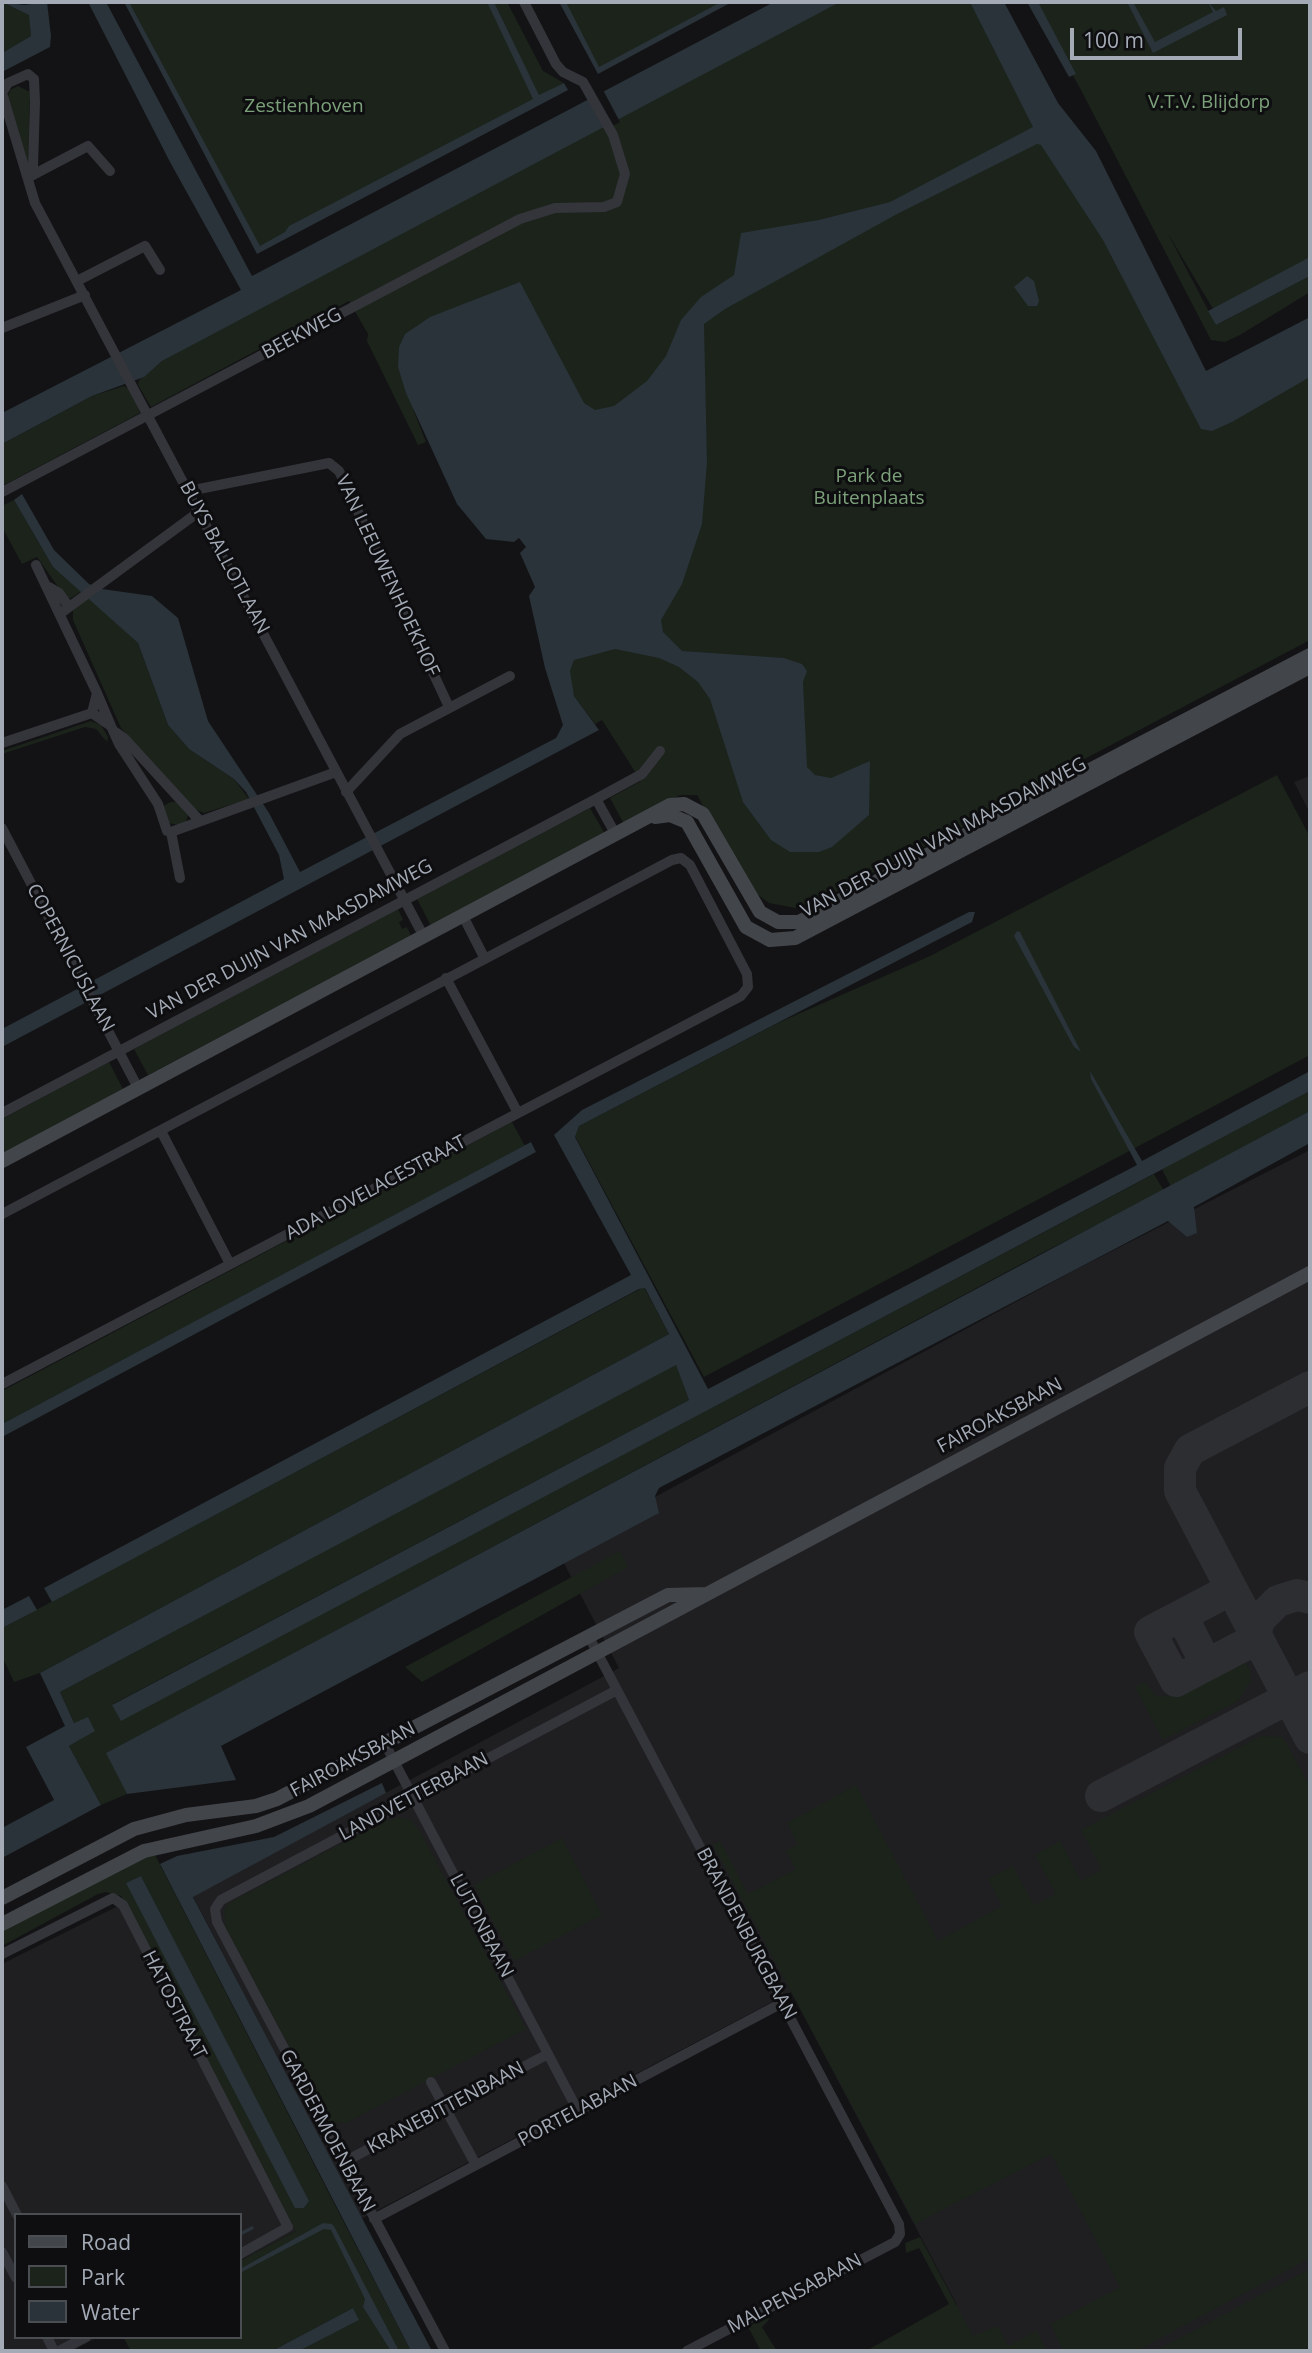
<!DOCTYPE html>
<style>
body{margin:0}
#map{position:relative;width:1312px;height:2353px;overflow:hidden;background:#131315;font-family:"Open Sans",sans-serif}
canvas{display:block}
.frame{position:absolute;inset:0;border:4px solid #a4abb6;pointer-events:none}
.legend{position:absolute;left:14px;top:2213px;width:228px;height:126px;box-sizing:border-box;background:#0e0e10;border:2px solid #4a4d52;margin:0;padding:9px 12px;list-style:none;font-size:21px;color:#a4abb6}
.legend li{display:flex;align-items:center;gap:14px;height:35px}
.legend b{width:35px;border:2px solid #4a4d52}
.scale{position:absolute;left:1070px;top:28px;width:172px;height:32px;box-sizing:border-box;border:4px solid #a4abb6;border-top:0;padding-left:9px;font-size:21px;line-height:24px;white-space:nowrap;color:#a4abb6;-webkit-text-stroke:5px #0e0e10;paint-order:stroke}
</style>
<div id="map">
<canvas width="1312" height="2353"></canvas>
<div class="frame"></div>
<ul class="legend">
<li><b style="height:9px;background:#42454a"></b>Road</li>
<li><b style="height:19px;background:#1b231b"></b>Park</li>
<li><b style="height:19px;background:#293339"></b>Water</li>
</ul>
<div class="scale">100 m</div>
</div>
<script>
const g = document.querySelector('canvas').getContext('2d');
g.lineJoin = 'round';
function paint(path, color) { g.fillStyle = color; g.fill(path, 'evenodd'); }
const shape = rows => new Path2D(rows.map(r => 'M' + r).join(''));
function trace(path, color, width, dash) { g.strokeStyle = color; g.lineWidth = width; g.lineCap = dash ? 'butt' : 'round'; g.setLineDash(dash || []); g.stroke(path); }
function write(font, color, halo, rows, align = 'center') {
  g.font = font + ' "Open Sans",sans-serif'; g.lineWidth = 6; g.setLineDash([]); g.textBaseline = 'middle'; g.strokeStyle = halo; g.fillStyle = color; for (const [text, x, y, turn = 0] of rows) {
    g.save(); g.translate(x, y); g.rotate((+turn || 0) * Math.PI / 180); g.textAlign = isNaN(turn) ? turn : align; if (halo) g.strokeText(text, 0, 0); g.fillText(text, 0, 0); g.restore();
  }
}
const built = shape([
 [1310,776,1310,813,1294,782],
 [1310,1150,1310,2351,872,2351,957,2305,791,1992,361,2219,193,1896,619,1668,557,1550,1075,1270],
 [134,1898,305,2226,240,2261,240,2215,16,2215,16,2337,98,2337,72,2351,2,2351,2,1964]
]);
const green = shape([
 [2,2,30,15,31,36,2,53],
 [127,2,490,2,539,100,259,249],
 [494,2,507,2,543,71,564,83,539,96],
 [563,2,726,2,598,69],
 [802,2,992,2,1205,387,1310,328,1310,640,965,822,966,825,810,905,795,908,769,903,758,895,733,860,697,795,680,795,624,824,610,798,641,781,602,720,595,724,574,696,529,543,413,409,426,442,418,445,367,341,368,334,349,301,151,407,138,385,139,380,162,361],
 [1031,2,1310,2,1310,265,1216,314,1167,232,1216,325,1310,276,1310,292,1240,335,1225,342,1211,340,1081,90],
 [18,86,30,92,28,166,7,99,10,90],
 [124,386,130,390,140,413,2,486,2,444,92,396],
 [14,500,53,567,82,591,71,598,66,598,37,557,22,564,2,527,2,506],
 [88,597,138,643,168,725,189,749,234,779,249,799,204,813,195,809,121,728,73,620,73,609],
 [91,721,101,725,108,737,107,742,96,729,85,727,2,754,2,751],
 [1277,775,1310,837,1310,1055,704,1377,575,1136,579,1126,780,1022,928,957],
 [171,802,176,802,188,815,186,822,178,825,169,823,163,806],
 [590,808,605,834,431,926,417,899],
 [398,909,403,920,399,922,402,929,407,927,411,936,148,1075,134,1049],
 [109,1062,123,1089,2,1154,2,1119],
 [1310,1091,1310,1111,1171,1187,1162,1169],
 [512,1122,525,1146,2,1424,2,1391],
 [1154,1174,1164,1191,1040,1254,107,1753,127,1794,101,1805,69,1746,94,1731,74,1723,60,1692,676,1364,689,1400,113,1704,121,1720],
 [644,1287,669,1334,40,1673,14,1682,2,1656,2,1628],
 [620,1551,628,1567,422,1682,405,1667],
 [1242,1656,1250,1670,1250,1681,1238,1701,1163,1740,1135,1687,1145,1682,1156,1696,1163,1697],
 [1261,1736,1283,1737,1310,1787,1310,2258,1136,2351,1063,2351,1051,2324,1120,2287,1051,2154,915,2224,713,1845,720,1841,748,1894,796,1869,786,1851,798,1844,787,1823,856,1785,938,1941,1002,1906,988,1879,1013,1866,1034,1905,1056,1894,1035,1855,1060,1841,1081,1881,1102,1870,1081,1830],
 [397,1817,410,1820,419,1830,526,2029,344,2124,342,2121,332,2127,226,1928,224,1910,229,1903,388,1819,390,1822],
 [562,1838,602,1915,514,1961,474,1885],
 [154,1853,338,2211,411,2351,299,2351,358,2320,353,2308,272,2351,131,2351,123,2337,240,2337,240,2261,296,2231,121,1896,106,1892,98,1894,2,1946,2,1929],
 [141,1876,308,2201,304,2208,295,2207,127,1883],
 [920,2237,973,2336,998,2326,1008,2346,1037,2331,1047,2351,866,2351,949,2304,919,2248,906,2253,905,2243],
 [1310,2269,1310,2346,1300,2351,1155,2351],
 [768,2316,769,2320,762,2327,777,2351,761,2351,748,2327]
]);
const water = shape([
 [2,2,24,5,47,2,51,36,50,47,2,72,2,53,31,36,29,15],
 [88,2,106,2,252,276,774,2,840,2,162,361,144,377,92,396,2,444,2,413,241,290,170,162],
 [124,2,129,2,260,246,285,232,289,226,533,99,487,2,494,2,539,95,564,83,568,90,257,254],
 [559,2,566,2,599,67,721,2,732,2,598,74],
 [970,2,1004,2,1058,103,1096,151,1206,371,1310,317,1310,377,1232,422,1212,431,1201,429,1103,240,1041,145,1037,144,899,213,725,309,704,324,707,462,702,524,682,584,661,620,663,632,682,651,784,658,802,664,807,671,803,682,807,767,815,775,831,778,870,761,869,815,832,847,819,852,790,852,771,840,743,802,710,699,698,682,679,667,659,658,615,649,574,660,570,671,574,696,599,730,2,1047,2,1029,284,879,279,855,246,792,234,779,189,749,168,725,138,643,53,567,14,500,22,494,54,550,89,584,102,589,152,596,178,618,208,721,269,813,300,872,556,738,563,725,545,668,529,596,535,587,520,553,526,547,519,538,514,542,486,539,457,504,406,393,398,367,399,347,405,334,430,317,520,282,584,403,595,410,614,406,647,381,666,356,681,320,701,297,734,275,741,233,819,220,890,202,1033,127],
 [1027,2,1038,2,1076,74,1069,77],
 [1127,2,1133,2,1155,42,1213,12,1208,2,1216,11,1224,7,1227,15,1153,53],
 [1310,257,1310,276,1216,325,1208,311],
 [1027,276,1034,281,1039,301,1037,306,1028,306,1014,287],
 [969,912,975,912,972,922,579,1126,575,1137,708,1389,1137,1165,1091,1079,1090,1071,1142,1161,1310,1071,1310,1091,121,1721,112,1705,689,1400,676,1365,60,1692,74,1723,88,1717,95,1731,69,1746,101,1805,2,1858,2,1828,54,1800,26,1747,65,1726,40,1673,669,1334,645,1288,639,1289,52,1602,44,1588,631,1275,554,1135,582,1110],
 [1017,931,1020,932,1081,1052,1074,1047,1014,936],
 [1310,1111,1310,1143,1194,1207,1197,1233,1187,1237,1168,1221,659,1488,655,1496,659,1513,221,1746,236,1780,127,1794,106,1753],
 [531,1142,536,1152,2,1437,2,1424],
 [29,1596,37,1610,2,1628,2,1610],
 [382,1783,386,1793,193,1897,432,2351,411,2351,160,1864,177,1856,274,1837],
 [141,1876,309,2201,304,2208,295,2208,126,1883],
 [323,2223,332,2224,335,2228,399,2351,391,2351,363,2307,365,2299,331,2230,324,2229,240,2273,240,2269],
 [353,2308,359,2320,299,2351,272,2351]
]);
const pier = shape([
 [602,88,620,122,607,129,589,96]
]);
const stream = shape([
 [240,2234,252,2228]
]);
const taxiway = shape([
 [1310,1387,1190,1450,1180,1468,1180,1491,1310,1738],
 [1230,1586,1226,1592,1150,1632,1176,1681,1254,1640,1259,1620,1278,1601,1297,1595,1310,1598],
 [1182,1616,1205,1662,1211,1663],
 [1101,1796,1310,1687]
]);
const street = shape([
 [29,177,33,166,35,102,34,79,28,74,8,83,2,93,35,203,424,937],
 [29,177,88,146,110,171],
 [77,281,145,246,160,270],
 [2,328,85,295],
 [189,491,329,463,339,471,449,707],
 [2,492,520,219,555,208,604,207,617,202,625,174,613,135,583,82,563,72,556,64,524,2],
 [36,565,97,693,92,713,111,726,119,744,158,804,167,831,171,832,336,772],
 [49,587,59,593,69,607],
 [61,613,200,511],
 [97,693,111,726],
 [114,731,124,738,200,821],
 [2,743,92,713],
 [346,792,400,734,510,676],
 [2,828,138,1088],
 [171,832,180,878],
 [616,835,596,799,642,774,660,751],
 [463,916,485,959],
 [446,978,518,1113],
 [2,1113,596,799],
 [161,1131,230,1264],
 [2,1214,672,860,681,858,690,865,747,974,748,987,741,996,2,1384],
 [588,1635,899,2224,900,2234,895,2242,687,2351],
 [384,1742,578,2111],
 [2,1954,113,1898,123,1905,288,2227,240,2254],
 [431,2082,476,2165],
 [344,2162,548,2054],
 [2,2186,17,2215],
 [374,2219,782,2003],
 [2,2252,16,2278],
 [47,2337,54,2351],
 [59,2351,86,2337],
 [445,2351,217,1922,215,1909,221,1900,617,1690]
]);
const secondary = shape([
 [655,817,670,815,687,822,746,927,770,940,795,938,1310,667],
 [2,1161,670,805,684,804,703,814,760,912,778,922,799,922,1310,655],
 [2,1898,134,1829,186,1815,256,1806,277,1799,668,1595,707,1594],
 [2,1924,144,1851,256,1826,309,1806,1310,1273]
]);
const parkNames = [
 ["V.T.V. Blijdorp",1209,103],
 ["Zestienhoven",304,107],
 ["Park de",869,477],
 ["Buitenplaats",869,499]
];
const streetNames = [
 ["BEEKWEG",302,334,-28],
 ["BUYS BALLOTLAAN",224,558,62],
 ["VAN LEEUWENHOEKHOF",387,576,65],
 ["VAN DER DUIJN VAN MAASDAMWEG",944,838,-28],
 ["VAN DER DUIJN VAN MAASDAMWEG",290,940,-28],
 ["COPERNICUSLAAN",70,958,62],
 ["ADA LOVELACESTRAAT",376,1188,-28],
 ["FAIROAKSBAAN",1000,1416,-28],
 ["FAIROAKSBAAN",353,1760,-28],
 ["LANDVETTERBAAN",414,1797,-28],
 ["LUTONBAAN",481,1926,62],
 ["BRANDENBURGBAAN",746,1934,62],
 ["HATOSTRAAT",174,2005,63],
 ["KRANEBITTENBAAN",446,2108,-28],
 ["PORTELABAAN",578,2111,-28],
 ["GARDERMOENBAAN",327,2131,62],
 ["MALPENSABAAN",795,2294,-28]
];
paint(built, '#1f1f22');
paint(green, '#1b231b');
paint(water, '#293339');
paint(pier, '#131315');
trace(stream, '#293339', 3.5);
trace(taxiway, '#2d2e32', 32);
trace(street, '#34353a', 10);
trace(secondary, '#42454a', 14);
write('19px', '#7ca17a', '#0e0e10', parkNames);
write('19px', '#a4abb6', '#0e0e10', streetNames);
</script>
